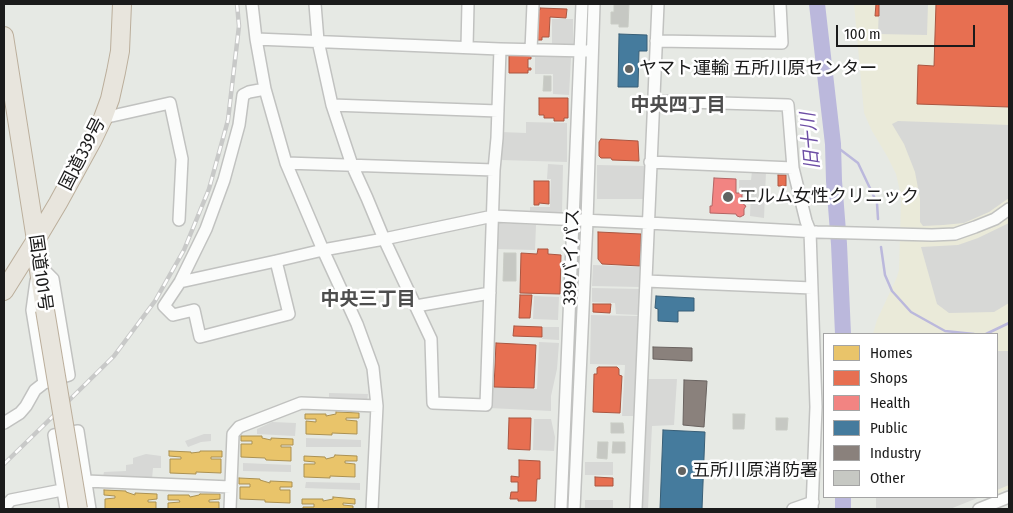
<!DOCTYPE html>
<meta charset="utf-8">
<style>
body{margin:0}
#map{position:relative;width:1013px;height:513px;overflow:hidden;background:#e6e9e4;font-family:"Fira Sans Condensed",sans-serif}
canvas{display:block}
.frame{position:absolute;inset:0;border:5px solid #1b1b1b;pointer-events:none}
.legend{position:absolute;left:823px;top:333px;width:175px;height:165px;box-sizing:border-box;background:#fff;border:1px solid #a4a4a4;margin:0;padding:6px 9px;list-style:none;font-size:15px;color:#1b1b1b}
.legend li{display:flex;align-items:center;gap:10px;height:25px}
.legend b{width:25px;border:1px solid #a4a4a4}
.scale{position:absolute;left:836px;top:25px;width:139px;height:22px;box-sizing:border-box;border:2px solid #1b1b1b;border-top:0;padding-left:6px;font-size:15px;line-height:18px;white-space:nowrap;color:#1b1b1b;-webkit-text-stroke:4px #fff;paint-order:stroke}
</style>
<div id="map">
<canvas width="1013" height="513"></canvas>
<div class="frame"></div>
<ul class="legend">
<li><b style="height:14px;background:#e9c46a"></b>Homes</li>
<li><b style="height:14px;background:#e76f51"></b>Shops</li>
<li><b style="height:14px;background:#f28482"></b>Health</li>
<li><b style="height:14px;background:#457b9d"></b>Public</li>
<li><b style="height:14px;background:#8a817c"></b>Industry</li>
<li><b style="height:14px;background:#c6c8c3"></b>Other</li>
</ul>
<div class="scale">100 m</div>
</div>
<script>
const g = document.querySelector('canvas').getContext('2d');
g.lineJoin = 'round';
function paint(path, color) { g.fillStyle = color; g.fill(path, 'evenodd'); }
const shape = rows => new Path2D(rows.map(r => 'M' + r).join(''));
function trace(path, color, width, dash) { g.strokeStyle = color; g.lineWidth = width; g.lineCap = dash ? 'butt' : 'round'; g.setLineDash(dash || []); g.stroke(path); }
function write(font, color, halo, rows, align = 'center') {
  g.font = font + ' "Fira Sans Condensed","Noto Sans JP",sans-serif'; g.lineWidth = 5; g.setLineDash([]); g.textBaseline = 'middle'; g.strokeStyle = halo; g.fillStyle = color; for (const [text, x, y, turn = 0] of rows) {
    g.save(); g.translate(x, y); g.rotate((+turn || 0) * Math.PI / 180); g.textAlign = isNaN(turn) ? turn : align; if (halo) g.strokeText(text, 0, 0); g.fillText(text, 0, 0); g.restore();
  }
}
const commercial = shape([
 [854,4,1009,4,1009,488,997,494,997,334,873,334,877,320,897,277,899,270,901,199,899,187,896,174,887,156,872,131,864,113]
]);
const parking = shape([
 [879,4,928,4,927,35,878,34],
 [552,19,573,19,573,45,552,45],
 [535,55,569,56,571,58,569,95,553,94,553,74,535,74],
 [898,121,1009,125,1009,198,989,212,964,223,943,225,923,226,920,222,920,199,915,172,904,144,892,124],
 [526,122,567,123,567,162,501,160,501,132,526,133],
 [548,164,563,165,562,213,530,212,530,207,550,207,551,179,547,179],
 [597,165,645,166,644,199,597,199],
 [752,171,766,172,764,218,750,216,751,191,739,191,739,180,751,180],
 [499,223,536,225,535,250,496,249,496,226],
 [1009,223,1009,303,994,312,949,313,937,304,921,247,958,245,978,238],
 [593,265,640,267,640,287,592,286],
 [592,288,640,289,638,315,616,314,615,303,592,302],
 [534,296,559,297,558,320,533,319],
 [591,315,638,316,635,413,633,416,622,416,625,365,590,364],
 [543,327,559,327,559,340,542,339],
 [539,342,559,343,557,369,551,396,551,411,489,408,489,387,537,389],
 [997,351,1009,351,1009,485,997,490],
 [646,379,677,379,674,425,652,426,648,509,641,509],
 [329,393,368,394,367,402,329,399],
 [534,419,551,419,555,437,554,451,533,450],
 [272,422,296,423,295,436,257,434,257,429],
 [204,434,211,434,211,441,201,442,188,447,185,441],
 [306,438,361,440,361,447,306,447],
 [146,454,161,456,161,468,153,468,152,479,103,477,104,472,126,471,126,465,133,464,133,458],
 [585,462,613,462,613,475,585,475],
 [243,463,291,465,291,472,243,471],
 [306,482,360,483,360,490,305,488],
 [876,497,980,497,950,509,876,509],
 [585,500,613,500,613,509,585,509]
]);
const homes = shape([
 [336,412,359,413,359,418,346,418,346,420,357,421,357,434,332,433,332,435,306,434,306,421,316,422,316,419,305,419,305,414,326,414,326,416,336,414,336,412],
 [241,436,262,436,262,438,271,440,271,438,293,439,293,445,281,445,281,447,291,447,291,461,266,460,265,458,241,457,241,444,252,444,252,441,241,441,241,436],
 [169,451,191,452,191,453,200,452,200,451,222,451,222,457,211,457,211,459,221,459,221,473,196,472,196,474,170,473,170,459,181,459,181,457,169,456,169,451],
 [335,455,357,456,357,461,345,461,345,463,355,464,355,477,330,476,330,478,304,477,304,464,315,464,315,462,304,461,304,456,325,457,326,459,334,457,335,455],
 [239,478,260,479,260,480,270,483,270,481,292,482,292,487,280,487,280,490,290,490,290,503,265,502,265,500,240,499,240,487,250,487,250,484,239,484,239,478],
 [104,490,126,491,126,492,135,495,135,493,157,494,157,499,148,500,148,502,156,502,156,509,105,509,105,499,115,498,115,496,104,495,104,490],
 [200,494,220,494,220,499,209,500,209,502,219,502,219,509,168,509,168,503,180,502,179,500,168,500,168,495,189,495,190,497,199,495,200,494],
 [333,497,355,499,355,504,343,503,343,505,353,506,353,509,303,509,303,507,314,507,314,504,302,504,302,499,323,499,323,501,333,499,333,497]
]);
const shops = shape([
 [876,4,879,4,879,16,875,16,876,4],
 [936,4,1009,4,1009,107,917,104,918,65,934,66,936,4],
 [540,8,567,9,566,18,550,17,549,37,542,37,542,40,536,40,537,10,540,10,540,8],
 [509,54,530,54,530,56,531,56,531,59,528,59,528,68,531,68,531,70,528,70,528,73,509,73,509,54],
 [539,98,568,98,568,118,564,118,564,121,554,121,554,118,544,118,544,115,539,115,539,98],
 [601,139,638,141,639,161,612,160,611,158,601,158,599,156,599,142,601,139],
 [778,175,786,175,786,186,778,186,778,175],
 [534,181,549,181,549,204,539,203,539,205,534,205,534,181],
 [598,232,641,234,640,266,602,264,598,259,598,232],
 [538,249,548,249,548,254,561,255,560,294,520,293,521,253,537,254,538,249],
 [520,295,532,295,530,318,519,318,520,295],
 [593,304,611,304,610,313,593,312,593,304],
 [514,326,542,327,542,337,513,336,514,326],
 [496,343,536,345,534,388,494,387,496,343],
 [599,367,617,367,619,369,619,375,622,376,620,413,593,412,594,374,597,374,597,368,599,367],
 [509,418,531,418,530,450,508,449,509,418],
 [519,460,540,461,540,479,537,479,536,501,518,501,518,499,510,499,511,492,518,492,518,482,511,482,511,476,519,477,519,460],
 [595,477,613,478,613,486,595,486,595,477]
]);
const health = shape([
 [714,178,736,179,736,193,742,193,742,201,744,201,744,205,746,206,744,209,744,215,740,217,737,216,736,214,710,213,710,206,712,206,714,178]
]);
const public = shape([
 [619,34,647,35,647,51,639,51,638,87,618,87,619,34],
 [656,296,694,298,694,311,678,311,678,322,658,321,658,309,655,308,656,296],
 [663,430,705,432,702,509,660,509,663,430]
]);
const industry = shape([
 [653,347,692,348,692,361,653,359,653,347],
 [684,380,707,381,704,427,683,425,684,380]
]);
const stream = shape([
 [833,144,858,163,877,203,878,219],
 [881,247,885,275,892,291,911,312,945,331,974,334],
 [986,334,1009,323]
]);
const river = shape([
 [817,4,833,144,834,181,839,244,843,334],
 [843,509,843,497]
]);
const building = shape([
 [614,4,629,4,628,27,619,27,619,24,611,24,611,12,614,12,614,4],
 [544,76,551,76,551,91,543,91,544,76],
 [504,253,516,253,516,281,503,281,504,253],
 [733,414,745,414,744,429,733,429,733,414],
 [776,418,788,418,787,430,776,430,776,418],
 [611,423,623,423,624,433,611,433,611,423],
 [598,442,608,442,607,459,597,458,598,442],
 [613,442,625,442,625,453,612,453,613,442]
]);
const minor = shape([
 [252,4,256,39,265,89,286,163,323,250,357,324,373,368,377,406,372,509],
 [315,4,318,41,332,105,352,165,367,198,384,239,431,339,433,403,486,405,494,170,497,138,500,49],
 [256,39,500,49,587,51],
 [656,41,782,43,780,4],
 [467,47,468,4],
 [531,50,533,4],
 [265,89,249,92,243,95,239,125,224,180,206,229,180,282,164,306,173,315,194,310,200,337,289,314,276,261],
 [653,101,788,105,793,168,806,221,810,231,816,407,812,509],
 [332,105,498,111],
 [103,118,170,103,182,159,179,220],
 [650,162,793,168],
 [286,163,494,170],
 [36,281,32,310,44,383],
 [646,281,812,288],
 [180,282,276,261,323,250,384,239,493,216,648,223,817,232,932,235,955,234,975,227,995,219,1009,209],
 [416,306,490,293],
 [4,423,20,413,26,406,35,390,44,383,69,375,53,279,38,264],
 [86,481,231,487],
 [4,508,11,500,62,490],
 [66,509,54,435,78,431,90,509],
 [230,509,233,434,239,427,301,403,377,406],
 [561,509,582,4],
 [574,509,587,221,594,4],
 [636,509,658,4],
 [793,509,813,502],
 [979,509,1009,497]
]);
const highway = shape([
 [4,36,36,240,38,264,45,310],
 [4,291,36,240,58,203,92,141,103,118,110,99,116,72,120,51,122,4]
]);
const rail = shape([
 [4,464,44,425,114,356,155,301,184,250,209,189,228,120,239,26,237,4]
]);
const highwayBridge = shape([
 [45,310,78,509]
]);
const markers = [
 [629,69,5,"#626361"],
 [728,197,6,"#626361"],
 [682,471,5,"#626361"]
];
const poiNames = [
 ["ヤマト運輸 五所川原センター",639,69],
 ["エルム女性クリニック",739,197],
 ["五所川原消防署",692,471]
];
const streetNames = [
 ["国道339号",83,154,-63],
 ["339バイパス",572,257,-88],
 ["国道101号",40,273,82]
];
const neighbourhoodNames = [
 ["中央四丁目",678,106],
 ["中央三丁目",368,300]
];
const waterNames = [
 ["旧十川",811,141,-95]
];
paint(commercial, '#eaead9');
paint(parking, '#d7d8d6');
paint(homes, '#e9c46a');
trace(homes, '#ab9152', 1);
paint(shops, '#e76f51');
trace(shops, '#aa5641', 1);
paint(health, '#f28482');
trace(health, '#b26463', 1);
paint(public, '#457b9d');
trace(public, '#385e76', 1);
paint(industry, '#8a817c');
trace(industry, '#69625f', 1);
trace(stream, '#bbb8dc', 2.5);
trace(river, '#bbb8dc', 16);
paint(building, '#c6c8c3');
trace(building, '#c9ccc5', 1);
trace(minor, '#c1c2c0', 14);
trace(highway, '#bbae9b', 20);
trace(minor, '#fbfcfb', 11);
trace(highway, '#e8e5dd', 18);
trace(rail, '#c8c9c8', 4.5);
trace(rail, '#fff', 2.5, [8]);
trace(highwayBridge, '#bbae9b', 20, []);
trace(highwayBridge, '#e8e5dd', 18);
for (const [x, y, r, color] of markers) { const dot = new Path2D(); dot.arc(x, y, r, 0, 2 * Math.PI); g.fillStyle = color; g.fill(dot); trace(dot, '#fff', 2); }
write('18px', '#1b1b1b', '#fff', poiNames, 'left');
write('18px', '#1b1b1b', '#fff', streetNames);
write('bold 19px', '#4e4e4e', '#fff', neighbourhoodNames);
write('italic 19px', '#6d4ea5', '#fff', waterNames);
</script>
